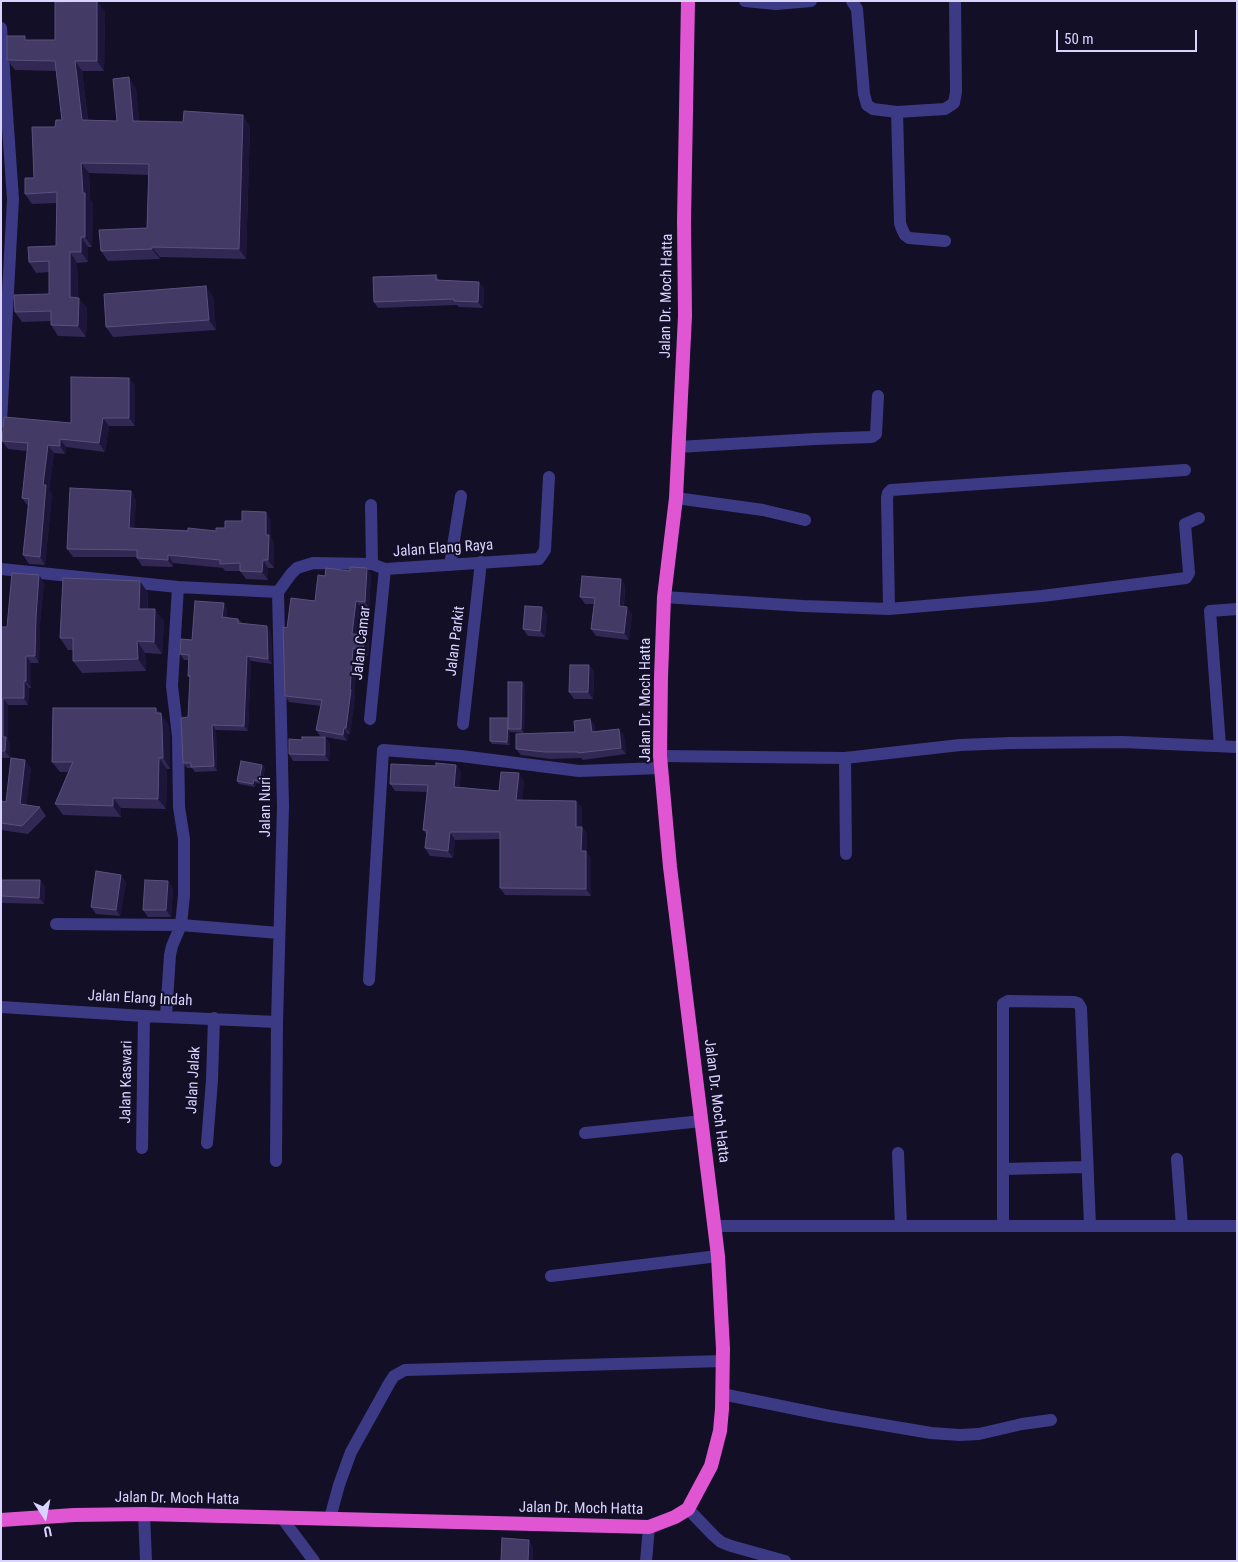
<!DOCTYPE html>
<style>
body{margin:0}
#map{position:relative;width:1238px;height:1562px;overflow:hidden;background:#130f26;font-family:"Roboto Condensed",sans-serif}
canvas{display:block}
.frame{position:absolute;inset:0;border:2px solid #d9d4ff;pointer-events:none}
.north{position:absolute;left:20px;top:1492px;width:50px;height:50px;-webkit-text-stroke:4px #130f26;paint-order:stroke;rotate:169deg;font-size:14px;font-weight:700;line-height:20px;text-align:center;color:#d9d4ff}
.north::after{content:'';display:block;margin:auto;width:18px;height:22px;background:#d9d4ff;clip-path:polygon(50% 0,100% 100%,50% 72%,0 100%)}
.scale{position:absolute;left:1056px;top:30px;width:141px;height:22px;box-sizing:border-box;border:2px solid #d9d4ff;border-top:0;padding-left:6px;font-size:15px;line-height:18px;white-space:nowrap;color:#d9d4ff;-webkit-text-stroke:4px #130f26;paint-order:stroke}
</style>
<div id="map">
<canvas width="1238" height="1562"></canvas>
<div class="frame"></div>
<div class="north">U</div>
<div class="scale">50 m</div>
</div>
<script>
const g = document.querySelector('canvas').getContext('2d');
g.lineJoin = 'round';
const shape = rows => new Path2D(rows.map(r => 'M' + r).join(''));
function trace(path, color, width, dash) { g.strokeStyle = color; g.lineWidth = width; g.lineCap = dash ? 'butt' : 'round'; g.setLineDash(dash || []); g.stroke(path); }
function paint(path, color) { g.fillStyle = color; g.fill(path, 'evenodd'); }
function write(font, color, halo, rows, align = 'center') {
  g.font = font + ' "Roboto Condensed",sans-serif'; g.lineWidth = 4; g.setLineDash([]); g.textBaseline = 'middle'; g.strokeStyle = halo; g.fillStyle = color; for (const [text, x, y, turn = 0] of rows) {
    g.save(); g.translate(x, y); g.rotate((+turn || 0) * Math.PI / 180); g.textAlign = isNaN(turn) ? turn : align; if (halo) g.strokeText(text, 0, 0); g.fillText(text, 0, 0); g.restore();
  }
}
const minor = shape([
 [745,1,776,4],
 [776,1,776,4,811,1],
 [852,1,857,9,864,94,867,105,873,109,897,112,945,109,954,103,956,92,955,1],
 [897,112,900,223,902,229,905,235,909,238,945,241],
 [678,447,815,439,872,437,876,434,878,396],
 [676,498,763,510,805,520],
 [371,505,372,564],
 [450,565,461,496],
 [1,569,178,587,278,592],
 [278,592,291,574,297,568,313,563,372,564,385,569,539,559,545,550,549,477],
 [664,597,803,606,889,609,1042,596,1186,578,1189,573,1185,524,1199,518],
 [889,609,887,498,888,493,891,490,1185,470],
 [370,719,385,569],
 [463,724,481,562],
 [1220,746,1210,611,1237,609],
 [660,756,845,758,846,854],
 [845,758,960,745,1011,743,1122,742,1237,747],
 [56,924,181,925,279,933],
 [369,980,383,750,461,756,579,771,661,768],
 [1,1007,144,1016,277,1022],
 [166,1016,170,955,172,946,181,925,184,895,184,839,179,807,178,736,172,686,178,587],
 [585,1133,702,1121],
 [207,1143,212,1080,214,1018],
 [142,1148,144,1016],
 [898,1153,901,1226],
 [1177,1159,1182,1226],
 [276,1161,277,1022,283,806,278,592],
 [1003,1169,1087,1167],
 [715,1226,1237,1226],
 [1003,1226,1003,1004,1008,1001,1074,1002,1078,1003,1081,1008,1090,1226],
 [551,1276,718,1256],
 [722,1394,830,1416,931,1433,960,1435,979,1434,1022,1424,1051,1420],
 [688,1509,714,1536,721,1542,731,1546,785,1561],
 [144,1514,146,1561],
 [330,1518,339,1485,351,1452,390,1382,394,1376,405,1370,723,1361],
 [646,1561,649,1527]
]);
const tertiary = shape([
 [1,28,13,199,1,422],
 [282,1518,314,1561]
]);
const trunk = shape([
 [1,1520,74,1515,144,1514,649,1527,675,1517,688,1509,711,1466,720,1431,722,1409,723,1349,718,1256,670,867,660,756,661,677,664,597,676,498,685,316,684,221,688,1]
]);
const wall = shape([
 [97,1,105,12,104,71,82,71,88,120,117,121,136,88,139,121,250,126,246,259,160,257,160,259,108,261,101,251,147,228,149,175,89,173,90,199,93,203,92,247,88,247,88,262,77,263,78,298,87,308,86,337,58,336,51,325,51,321,22,322,15,312,49,294,49,272,36,273,29,262,56,246,57,203,32,204,25,194,34,178,55,127,62,120,56,71,15,70,7,60,28,40,55,40],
 [436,275,439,280,484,288,483,308,459,307,457,305,378,308,374,302],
 [213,296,216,330,113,337,106,327],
 [129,378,135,386,135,426,109,426,105,452,66,447,65,454,54,453,49,490,52,494,45,565,29,564,23,555,28,506,22,498,27,451,8,449,2,441,71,423],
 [136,499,134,528,216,531,242,521,271,520,271,538,274,543,274,568,268,568,268,580,246,579,240,571,225,571,223,568,173,563,173,567,142,566,137,558,137,557,73,557,67,549],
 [350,571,371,574,369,608,361,607,357,634,365,635,369,641,368,656,358,654,354,694,355,696,350,734,348,734,347,741,320,736,316,730,321,706,289,702,285,696,287,628,315,601,325,576],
 [140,581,148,593,148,609,164,621,162,654,145,653,146,671,82,673,73,661,73,650,68,650,60,638],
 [44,582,40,624,39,663,31,663,31,688,29,688,28,705,8,705,8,740,10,743,10,758,1,758,1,627,7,627],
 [625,585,624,607,632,614,629,640,596,636,591,629,594,604,585,604,580,597],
 [227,608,226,618,238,619,242,623,271,632,272,664,251,661,248,731,216,730,217,771,195,772,192,768,187,768,183,763,188,717,190,678,188,676,189,660,184,660,180,654,192,640],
 [547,614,545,637,528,636,523,629],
 [589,665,594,672,593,699,574,699,569,692],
 [522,682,525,685,524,733,510,732,510,745,492,744,490,741,508,718],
 [156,708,168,724,170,737,170,769,167,769,166,809,121,808,121,817,63,815,55,804,68,772,60,772,52,762],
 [595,725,595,732,624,735,626,754,583,760,581,758,550,759,521,755,516,749,575,732],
 [325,737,330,744,329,761,293,761,289,754,302,740],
 [262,765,265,768,262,784,256,783,255,787,239,784,237,781],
 [456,765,461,772,459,787,499,791,524,781,522,800,576,801,582,808,582,827,587,834,587,852,591,859,591,896,505,895,500,888,500,839,455,840,453,858,430,856,425,848,427,835,423,830,427,792,395,791,390,784,436,766],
 [31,768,26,805,40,807,46,816,28,834,1,830,1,801,6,802],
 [1,880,40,880,45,887,44,904,1,903],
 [126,882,120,916,96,914,91,907],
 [173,888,171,917,148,917,143,910]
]);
const shadedWall = shape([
 [97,1,105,12,104,71,97,61],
 [75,61,82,71,89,131,82,120],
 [129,77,136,88,140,132,133,121],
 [243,115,250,126,246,259,239,249],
 [81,163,89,173,90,199,93,203,92,247,85,237],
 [81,237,88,247,88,262,81,252],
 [152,247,160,257,160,259,152,249],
 [70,252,77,263,78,308,70,297],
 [479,282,484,288,483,308,478,302],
 [206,286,213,296,216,330,209,320],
 [79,298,87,308,86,337,78,326],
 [129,378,135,386,135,426,129,418],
 [103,418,109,426,105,452,99,443],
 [60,439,66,447,65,454,60,446],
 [48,445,54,453,49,490,52,494,45,565,40,557,43,485],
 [131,491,136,499,134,536,129,528],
 [266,512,271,520,271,538,274,543,274,568,268,560,266,535],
 [168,555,173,563,173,567,168,560],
 [263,560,268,568,268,580,262,572],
 [367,568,371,574,369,608,365,602],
 [39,575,44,582,40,624,39,663,35,656,36,617],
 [621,579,625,585,623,613,619,606],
 [140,581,148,593,147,621,139,609],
 [356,601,361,607,356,640,352,634],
 [224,603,227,608,226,622,222,617],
 [542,607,547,614,545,637,540,631],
 [627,607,632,614,629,640,624,633],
 [155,609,164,621,162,654,154,642],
 [267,626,271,632,272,664,268,659],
 [365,635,369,641,368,656,363,650],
 [137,641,145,653,146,671,138,659],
 [353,648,358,654,354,694,355,696,350,734,346,728],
 [26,656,31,663,31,688,26,681],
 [247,656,251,661,248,731,244,726],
 [589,665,594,672,593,699,588,692],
 [24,681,29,688,28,705,24,698],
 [522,682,525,685,524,733,521,729],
 [3,698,8,705,8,740,10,743,10,758,5,751,3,737],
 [156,708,168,724,170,737,170,769,163,758,156,713],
 [508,718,508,729,510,732,510,745,507,742],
 [590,719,595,725,596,739,592,732],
 [212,725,216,730,217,771,214,766],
 [344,728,348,734,347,741,343,735],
 [619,729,624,735,626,754,621,748],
 [325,737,330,744,329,761,325,755],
 [159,758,167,769,166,809,158,799],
 [25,760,31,768,26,812,20,804],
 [262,765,265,768,262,784,259,781],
 [456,765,461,772,459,795,454,787],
 [519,773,524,781,522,807,516,800],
 [254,780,256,783,255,787,253,784],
 [113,798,121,808,121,817,113,806],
 [576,801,582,808,582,827,587,834,587,852,591,859,591,896,586,889,581,851,576,827],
 [450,832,455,840,453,858,448,851],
 [121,875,126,882,120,916,116,910],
 [40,880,45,887,44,904,39,898],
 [168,881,173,888,171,917,166,910],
 [529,1540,533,1547,533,1561,528,1561]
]);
const building = shape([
 [97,1,97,61,75,61,82,120,117,121,113,79,129,77,133,121,183,122,184,111,243,115,239,249,152,247,152,249,101,251,99,230,147,228,149,164,81,163,83,193,85,193,85,237,81,237,81,252,70,252,70,297,79,298,78,326,51,325,51,311,15,312,14,295,49,294,49,261,29,262,28,247,56,246,57,192,25,194,25,178,34,178,32,127,55,127,56,120,62,120,55,61,7,60,7,36,25,36,25,40,55,40,55,2,97,1],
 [436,275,436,280,479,282,478,302,454,301,454,299,374,302,373,277,436,275],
 [206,286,209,320,106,327,104,294,206,286],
 [71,377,129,378,129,418,103,418,99,443,60,439,60,446,48,445,43,485,46,485,40,557,23,555,29,499,22,498,28,443,2,441,4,417,71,423,71,377],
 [70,488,131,491,129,528,188,531,188,528,216,531,216,528,225,528,225,521,242,521,242,511,266,512,266,535,269,535,268,560,263,560,262,572,240,571,240,563,220,564,220,560,168,555,168,560,137,558,137,550,67,549,70,488],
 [350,567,367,568,365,602,356,601,352,634,365,635,363,650,353,648,350,690,351,690,346,728,344,728,343,735,316,730,322,700,285,696,283,627,287,628,291,598,315,601,318,575,325,576,326,568,350,571,350,567],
 [12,573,39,575,36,617,35,656,26,656,26,681,24,681,24,698,3,698,3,737,6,737,5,751,1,751,1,627,7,627,12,573],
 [582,576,621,579,619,606,627,607,624,633,591,629,595,598,580,597,582,576],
 [63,578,140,581,139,609,155,609,154,642,137,641,138,659,73,661,73,638,60,638,63,578],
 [195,601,224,603,222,617,238,619,238,623,267,626,268,659,247,656,244,726,212,725,214,766,191,767,191,763,183,763,181,718,188,717,190,676,188,676,189,655,180,654,181,639,192,640,195,601],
 [525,606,542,607,540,631,523,629,525,606],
 [570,665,589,665,588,692,569,692,570,665],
 [508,682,522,682,521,729,508,729,508,682],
 [53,708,156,708,156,713,161,713,162,726,163,758,159,758,158,799,113,798,113,806,55,804,73,762,52,762,53,708],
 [490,718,508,718,507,742,490,741,490,718],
 [590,719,592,732,619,729,621,748,578,753,578,752,545,752,516,749,516,734,575,732,574,721,590,719],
 [302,737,325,737,325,755,289,754,289,739,302,740,302,737],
 [11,758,25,760,20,804,40,807,22,826,1,823,1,801,6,802,11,758],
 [241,761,262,765,259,781,254,780,253,784,237,781,241,761],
 [436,763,456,765,454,787,499,791,501,772,519,773,516,800,576,801,576,827,582,827,581,851,586,851,586,889,500,888,500,832,450,832,448,851,425,848,427,830,423,830,428,785,390,784,391,764,436,766,436,763],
 [96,871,121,875,116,910,91,907,96,871],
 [1,880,40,880,39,898,1,896,1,880],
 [145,880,168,881,166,910,143,910,145,880],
 [502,1538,529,1540,528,1561,501,1561,502,1538]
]);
const streetNames = [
 ["Jalan Dr. Moch Hatta",667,296,-89],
 ["Jalan Elang Raya",443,549,-4],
 ["Jalan Parkit",456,641,-83],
 ["Jalan Camar",362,643,-84],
 ["Jalan Dr. Moch Hatta",646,700,-90],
 ["Jalan Nuri",266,807,-90],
 ["Jalan Elang Indah",140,999,3],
 ["Jalan Jalak",194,1080,-87],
 ["Jalan Kaswari",127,1082,-89],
 ["Jalan Dr. Moch Hatta",716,1101,83],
 ["Jalan Dr. Moch Hatta",177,1499,1],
 ["Jalan Dr. Moch Hatta",581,1509,1]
];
trace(minor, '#3d3a85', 12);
trace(tertiary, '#3d3a85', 12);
trace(trunk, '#e055d1', 14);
paint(wall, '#312854');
paint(shadedWall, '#1d163a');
paint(building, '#433a66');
trace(building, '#5a527e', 1);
write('15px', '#d9d4ff', '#130f26', streetNames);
</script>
